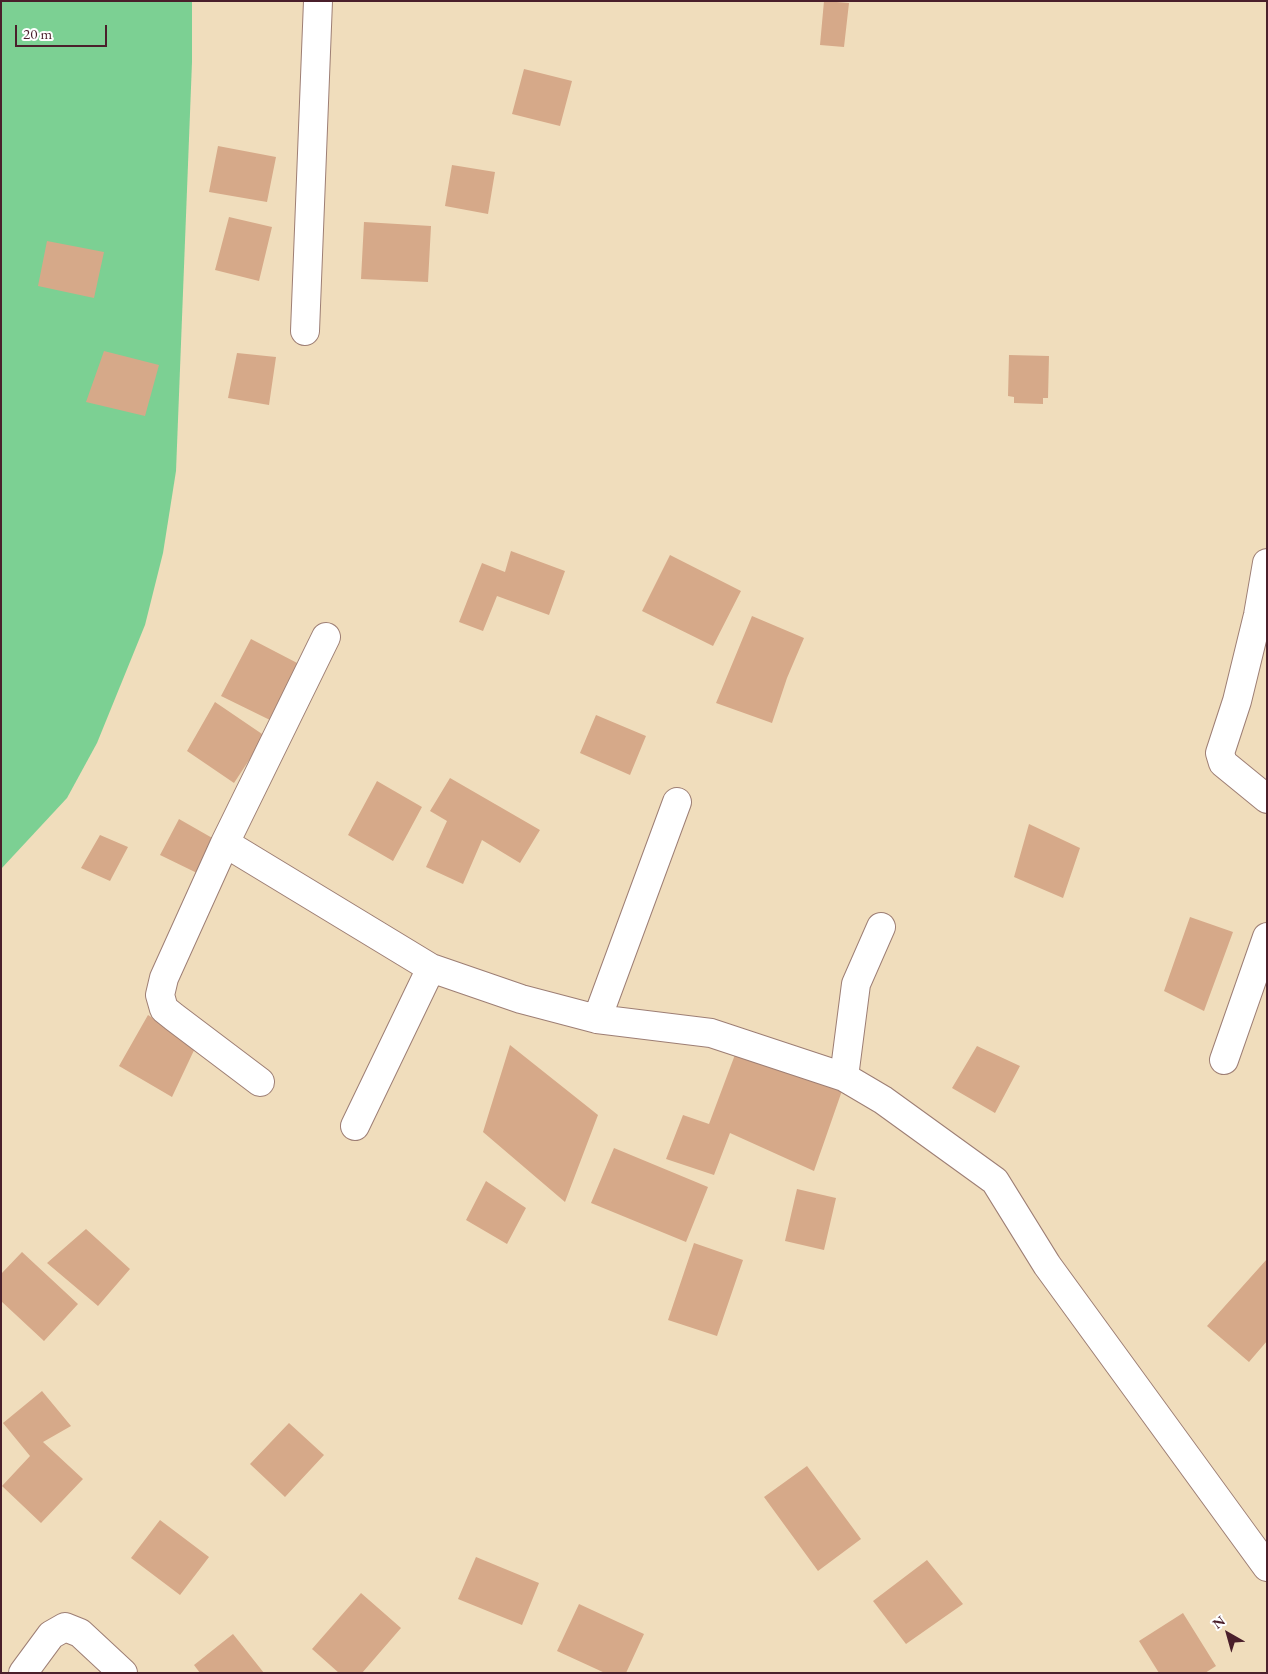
<!DOCTYPE html>
<style>
body{margin:0}
#map{position:relative;width:1268px;height:1674px;overflow:hidden;background:#f0ddbc;font-family:"EB Garamond",serif}
canvas{display:block}
.frame{position:absolute;inset:0;border:2px solid #4a1f2b;pointer-events:none}
.north{position:absolute;left:1203px;top:1609px;width:50px;height:50px;-webkit-text-stroke:4px #fff;paint-order:stroke;rotate:322deg;font-size:14px;font-weight:700;line-height:20px;text-align:center;color:#4a1f2b}
.north::after{content:'';display:block;margin:auto;width:18px;height:22px;background:#4a1f2b;clip-path:polygon(50% 0,100% 100%,50% 72%,0 100%)}
.scale{position:absolute;left:15px;top:25px;width:92px;height:22px;box-sizing:border-box;border:2px solid #4a1f2b;border-top:0;padding-left:6px;font-size:15px;line-height:18px;white-space:nowrap;color:#4a1f2b;-webkit-text-stroke:4px #fff;paint-order:stroke}
</style>
<div id="map">
<canvas width="1268" height="1674"></canvas>
<div class="frame"></div>
<div class="north">N</div>
<div class="scale">20 m</div>
</div>
<script>
const g = document.querySelector('canvas').getContext('2d');
g.lineJoin = 'round';
function paint(path, color) { g.fillStyle = color; g.fill(path, 'evenodd'); }
const shape = rows => new Path2D(rows.map(r => 'M' + r).join(''));
function trace(path, color, width, dash) { g.strokeStyle = color; g.lineWidth = width; g.lineCap = dash ? 'butt' : 'round'; g.setLineDash(dash || []); g.stroke(path); }
const green = shape([
 [1,1,192,1,192,62,176,471,163,553,145,625,97,743,67,798,1,869]
]);
const building = shape([
 [824,1,849,3,844,47,820,45],
 [524,69,572,81,560,126,512,114],
 [218,146,276,157,267,202,209,192],
 [452,165,495,172,488,214,445,206],
 [229,217,272,227,259,281,215,270],
 [364,222,431,226,428,282,361,279],
 [47,241,104,252,94,298,38,286],
 [104,351,159,365,145,416,86,402],
 [237,353,276,357,269,405,228,398],
 [1009,355,1049,356,1048,398,1043,398,1043,404,1014,403,1014,397,1008,396],
 [511,551,565,571,549,615,497,596,483,631,459,622,482,563,505,572],
 [670,555,741,591,713,646,642,611],
 [752,616,804,638,787,678,772,723,716,703],
 [251,639,301,665,272,721,221,696],
 [215,702,265,736,234,783,187,751],
 [596,715,646,736,630,775,580,753],
 [450,778,540,830,520,863,482,840,463,884,426,867,447,821,430,811],
 [377,781,422,807,393,861,348,835],
 [179,819,214,839,197,873,160,855],
 [1029,824,1080,848,1063,898,1014,877],
 [100,835,128,847,110,881,81,868],
 [1190,917,1233,932,1204,1011,1164,991],
 [148,1015,196,1046,172,1097,119,1066],
 [510,1045,598,1115,565,1202,483,1132],
 [977,1046,1020,1066,995,1113,952,1088],
 [736,1052,844,1085,814,1171,730,1133,714,1175,666,1159,683,1115,709,1124],
 [614,1148,708,1187,686,1242,591,1203],
 [486,1181,526,1208,507,1244,466,1220],
 [797,1189,836,1198,824,1250,785,1241],
 [86,1229,130,1269,98,1306,47,1263],
 [694,1243,743,1260,717,1336,668,1320],
 [22,1252,78,1304,44,1341,1,1301,1,1274],
 [1267,1259,1267,1341,1249,1362,1207,1326],
 [42,1391,71,1426,43,1442,83,1479,41,1523,2,1486,30,1456,3,1423],
 [289,1423,324,1455,285,1497,250,1464],
 [807,1466,861,1539,818,1571,764,1497],
 [160,1520,209,1557,180,1595,131,1558],
 [476,1557,539,1583,522,1625,458,1599],
 [927,1560,963,1604,906,1644,873,1601],
 [361,1593,401,1628,362,1673,339,1673,312,1649],
 [579,1604,644,1634,626,1673,605,1673,557,1651],
 [1183,1613,1216,1666,1205,1673,1159,1673,1139,1641],
 [233,1634,264,1673,200,1673,194,1665]
]);
const minor = shape([
 [305,331,318,1],
 [1267,563,1258,615,1237,701,1220,753,1223,763,1267,799],
 [225,843,431,968,521,999,597,1019,711,1033,844,1077,883,1100,995,1181,1047,1265,1267,1567],
 [597,1019,677,802],
 [1224,1060,1267,937],
 [844,1077,856,984,881,927],
 [260,1082,174,1017,164,1009,160,995,164,978,225,843,326,637],
 [355,1126,431,968],
 [23,1673,51,1635,65,1627,80,1633,123,1673]
]);
paint(green, '#7cd093');
paint(building, '#d6a989');
trace(minor, '#9d7e74', 30);
trace(minor, '#fff', 28);
</script>
